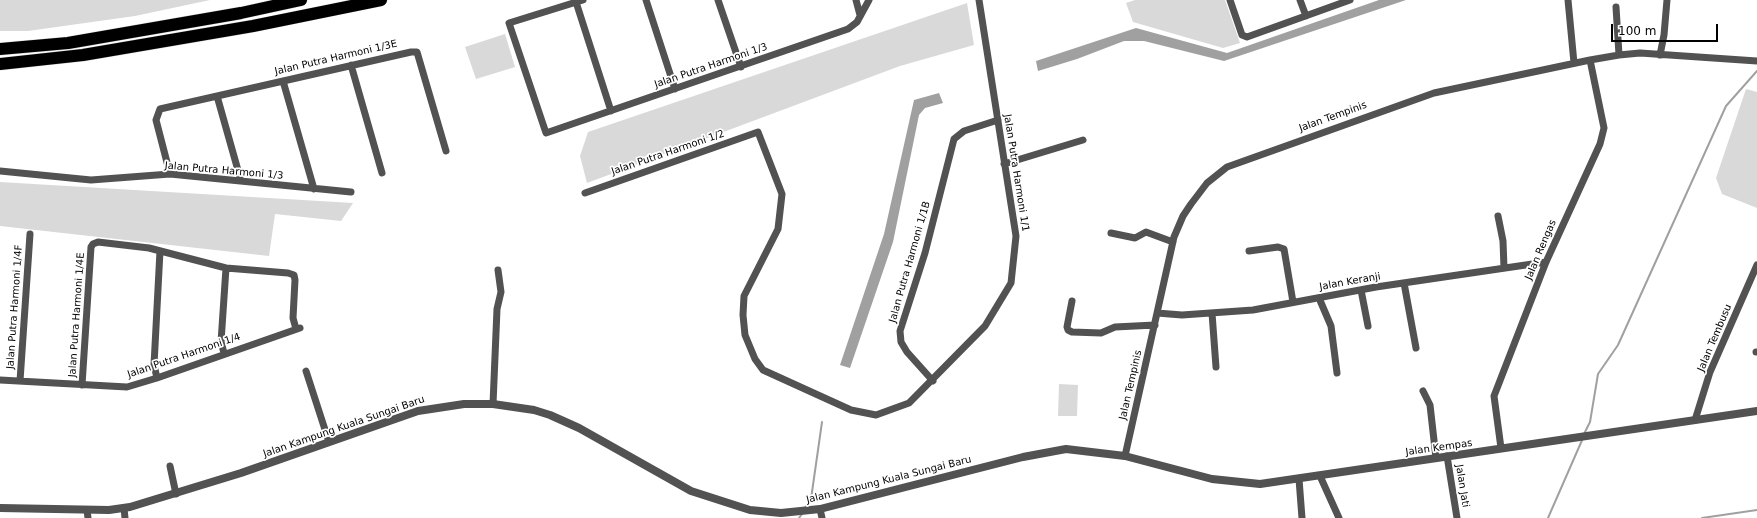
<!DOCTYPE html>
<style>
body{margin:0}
#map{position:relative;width:1757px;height:518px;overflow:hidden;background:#fff;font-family:"DejaVu Sans",sans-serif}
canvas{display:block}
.scale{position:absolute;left:1611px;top:24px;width:107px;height:18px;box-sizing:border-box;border:2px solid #000;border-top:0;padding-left:5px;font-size:12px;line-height:14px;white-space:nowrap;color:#000;-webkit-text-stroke:3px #fff;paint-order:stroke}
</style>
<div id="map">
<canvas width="1757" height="518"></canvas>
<div class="scale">100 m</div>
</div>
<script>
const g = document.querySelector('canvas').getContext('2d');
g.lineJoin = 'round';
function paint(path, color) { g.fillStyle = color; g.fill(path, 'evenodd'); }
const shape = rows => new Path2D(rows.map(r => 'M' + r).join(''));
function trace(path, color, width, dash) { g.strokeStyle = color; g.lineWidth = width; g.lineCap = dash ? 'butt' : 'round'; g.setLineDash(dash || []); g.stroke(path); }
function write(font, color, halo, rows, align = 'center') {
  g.font = font + ' "DejaVu Sans",sans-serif'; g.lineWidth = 3.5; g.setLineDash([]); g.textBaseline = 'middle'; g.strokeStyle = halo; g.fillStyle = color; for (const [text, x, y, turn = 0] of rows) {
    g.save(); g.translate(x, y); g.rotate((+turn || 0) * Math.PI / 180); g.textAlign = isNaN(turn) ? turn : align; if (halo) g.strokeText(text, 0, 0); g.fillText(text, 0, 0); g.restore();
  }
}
const green = shape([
 [0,0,210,0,135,16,28,31,0,31],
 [1135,0,1225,0,1240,43,1223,48,1133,22,1126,3],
 [967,3,974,45,900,66,587,183,580,156,588,132],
 [505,34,515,67,476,79,465,47],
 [1746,89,1757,92,1757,208,1722,194,1716,178],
 [0,182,353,203,341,221,275,214,269,256,0,226],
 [1059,384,1078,385,1077,416,1058,416]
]);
const water = shape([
 [1379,0,1406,0,1224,61,1144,41,1124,41,1077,59,1038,71,1036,61,1136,28,1227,53],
 [939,93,943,103,925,108,919,115,893,242,850,368,840,365,884,234,914,100]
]);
const stream = shape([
 [1584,434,1590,422,1598,374,1618,345,1726,106,1757,71],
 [805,508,811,499,822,422],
 [799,518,802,514],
 [1548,518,1583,438],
 [1702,518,1757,510]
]);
const minor = shape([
 [583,0,509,23,546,133,848,29,857,22,869,0],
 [646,0,675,89],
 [718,0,741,67],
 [856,0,860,15],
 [1230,0,1242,35,1247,37,1350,0],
 [1300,0,1306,16],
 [1568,0,1574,63],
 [576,2,611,111],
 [1616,7,1619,55],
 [1660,55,1664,35,1667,0],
 [351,65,382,173],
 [283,81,314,189],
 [217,96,241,181],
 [1004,164,1083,140],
 [0,171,91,180,170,174,351,192],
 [170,174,156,120,160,109,411,52,417,52,446,151],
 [585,193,758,132,782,194,778,229,744,296,743,315,745,335,755,359,763,370,851,410,876,415,909,403,985,326,1011,283,1016,236,979,0],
 [1498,216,1503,241,1504,268],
 [1111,233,1135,238,1146,232,1173,242],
 [1249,251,1278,247,1284,249,1293,302],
 [1404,283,1416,348],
 [1361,290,1368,326],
 [1319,298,1331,326,1337,373],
 [1072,301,1067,327,1068,330,1072,332,1101,333,1115,327,1155,325],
 [1157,313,1182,315,1253,310,1376,287,1546,262],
 [1212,313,1216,367],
 [1756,352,1757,352],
 [224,353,221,342,226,268],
 [306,371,329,442],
 [157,378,154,365,160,251],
 [0,380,127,387,157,378,300,328],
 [20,381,30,234],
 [933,381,907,352,901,342,900,331,925,253,954,139,964,131,998,120],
 [82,385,91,247,93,244,98,242,149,248,226,268,288,273,294,275,295,280,293,318,296,329],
 [1423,391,1430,405,1436,458],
 [493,404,497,309,501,292,498,270],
 [1695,420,1710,372,1757,265],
 [1501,448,1494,396,1546,262,1600,144,1604,128,1590,60],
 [1125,456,1174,237,1183,216,1191,204,1207,183,1227,167,1434,93,1590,60,1619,55,1640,53,1757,61],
 [1447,456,1457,518],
 [170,466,176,494],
 [1320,476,1339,518],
 [1299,479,1302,518],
 [124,508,125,518],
 [820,509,822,518],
 [87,510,88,518]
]);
const tertiary = shape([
 [0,508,109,510,130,507,241,473,418,411,464,404,493,404,534,410,550,415,579,428,691,491,750,510,781,513,820,509,1023,457,1066,449,1125,456,1212,479,1260,484,1757,411]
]);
const motorway = shape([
 [0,49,68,43,241,13,301,0],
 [0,64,83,55,253,26,381,0]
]);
const streetNames = [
 ["Jalan Putra Harmoni 1/3E",336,58,-13],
 ["Jalan Putra Harmoni 1/3",711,66,-19],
 ["Jalan Tempinis",1333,117,-20],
 ["Jalan Putra Harmoni 1/2",668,153,-19],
 ["Jalan Putra Harmoni 1/3",224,171,5],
 ["Jalan Putra Harmoni 1/1",1016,173,81],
 ["Jalan Rengas",1541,250,-67],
 ["Jalan Putra Harmoni 1/1B",910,262,-74],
 ["Jalan Keranji",1350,282,-10],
 ["Jalan Putra Harmoni 1/4F",15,307,-86],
 ["Jalan Putra Harmoni 1/4E",77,315,-86],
 ["Jalan Tembusu",1715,338,-67],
 ["Jalan Putra Harmoni 1/4",184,356,-19],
 ["Jalan Tempinis",1131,385,-77],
 ["Jalan Kampung Kuala Sungai Baru",344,427,-19],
 ["Jalan Kempas",1439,448,-8],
 ["Jalan Kampung Kuala Sungai Baru",889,480,-14],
 ["Jalan Jati",1462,486,81]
];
paint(green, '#d9d9d9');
paint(water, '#a0a0a0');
trace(stream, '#a0a0a0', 2);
trace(motorway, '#dbdbdb', 13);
trace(minor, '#525252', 7);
trace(tertiary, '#525252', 8);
trace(motorway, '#000', 12);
write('10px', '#000', '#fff', streetNames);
</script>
